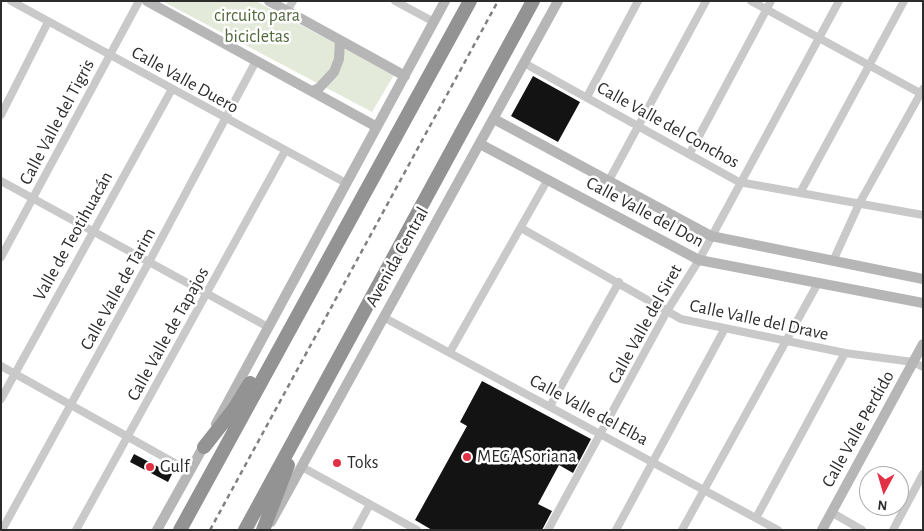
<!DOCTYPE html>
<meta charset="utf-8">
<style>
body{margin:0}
#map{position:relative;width:924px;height:531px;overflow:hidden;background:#fff;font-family:"Alegreya Sans",sans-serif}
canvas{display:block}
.frame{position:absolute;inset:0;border:2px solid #2c2c2c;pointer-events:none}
.north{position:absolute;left:859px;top:466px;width:50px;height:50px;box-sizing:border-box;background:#fff;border:1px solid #ababab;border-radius:50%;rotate:186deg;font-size:14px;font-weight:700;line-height:20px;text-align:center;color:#2c2c2c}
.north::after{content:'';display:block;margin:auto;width:18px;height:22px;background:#e23044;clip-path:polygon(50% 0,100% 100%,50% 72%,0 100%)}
</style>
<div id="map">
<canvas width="924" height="531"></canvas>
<div class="frame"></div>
<div class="north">N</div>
</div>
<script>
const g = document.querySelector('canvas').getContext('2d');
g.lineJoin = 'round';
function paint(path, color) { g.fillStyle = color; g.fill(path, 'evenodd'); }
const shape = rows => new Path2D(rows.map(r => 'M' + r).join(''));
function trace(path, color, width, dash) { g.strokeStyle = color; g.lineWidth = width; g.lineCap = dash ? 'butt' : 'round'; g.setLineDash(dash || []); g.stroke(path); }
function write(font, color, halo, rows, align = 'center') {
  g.font = font + ' "Alegreya Sans",sans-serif'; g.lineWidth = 5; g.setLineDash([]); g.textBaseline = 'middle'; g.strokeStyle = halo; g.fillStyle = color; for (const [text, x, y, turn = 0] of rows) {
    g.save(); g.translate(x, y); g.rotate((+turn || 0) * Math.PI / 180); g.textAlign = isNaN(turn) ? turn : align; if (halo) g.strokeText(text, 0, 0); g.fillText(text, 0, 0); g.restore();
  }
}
const green = shape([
 [162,1,256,1,394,75,372,112]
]);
const building = shape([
 [533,76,580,102,558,142,511,116],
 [482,381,591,439,573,473,559,465,538,504,552,511,542,530,432,530,415,520,467,426,460,422],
 [134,454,172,474,168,482,130,462]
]);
const street = shape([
 [11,1,346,183],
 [395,1,434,22],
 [751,1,920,93],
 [287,11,293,1],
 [524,63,739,182,923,215],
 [587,97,638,1],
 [1,115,48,22],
 [690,153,771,1],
 [1,181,268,327],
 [608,182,706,1],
 [800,193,904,1],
 [521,228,681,319,845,353,913,362,923,367],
 [1,257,139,1],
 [833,261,859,204,923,89],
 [385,318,778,530],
 [450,352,548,179],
 [1,366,189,471],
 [1,399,172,89],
 [550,406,619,282],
 [302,467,417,530],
 [831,512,862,530],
 [756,518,845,353],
 [2,530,149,262,256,61],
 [76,530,285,151],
 [356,530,370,504],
 [548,530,667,311,699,260,839,1],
 [616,530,724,330],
 [682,530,818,283],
 [893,530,923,474]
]);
const secondary = shape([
 [147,1,377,127],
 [269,1,405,76],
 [312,91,319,88,334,72,339,59,340,40],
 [494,119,711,236,923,279],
 [480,144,699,260,923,303],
 [216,424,445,1],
 [271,522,558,1],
 [157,530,206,442],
 [822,530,923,344]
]);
const highway = shape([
 [204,447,234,409,250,383],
 [180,530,470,1],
 [245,530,533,1],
 [263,530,288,465]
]);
const rail = shape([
 [210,530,498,1]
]);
const markers = [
 [467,457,5,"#e23044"],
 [337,463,5,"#e23044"],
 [150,467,5,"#e23044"]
];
const parkNames = [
 ["circuito para",257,16],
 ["bicicletas",257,37]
];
const streetNames = [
 ["Calle Valle Duero",185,80,29],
 ["Calle Valle del Tigris",57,122,-62],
 ["Calle Valle del Conchos",668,125,29],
 ["Calle Valle del Don",645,212,28],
 ["Valle de Teotihuacán",73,236,-61],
 ["Avenida Central",397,257,-61],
 ["Calle Valle de Tarim",118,289,-61],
 ["Calle Valle del Drave",759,320,12],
 ["Calle Valle del Siret",645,324,-61],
 ["Calle Valle de Tapajos",168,334,-61],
 ["Calle Valle del Elba",589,410,28],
 ["Calle Valle Perdido",858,429,-61]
];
const poiNames = [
 ["MEGA Soriana",477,457],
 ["Toks",347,463],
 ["Gulf",160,467]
];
paint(green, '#e3eada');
paint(building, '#131313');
trace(street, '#c9c9c9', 8);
trace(secondary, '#b6b6b6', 10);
trace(highway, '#939393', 14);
trace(rail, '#818181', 2.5, [5, 4]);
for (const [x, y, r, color] of markers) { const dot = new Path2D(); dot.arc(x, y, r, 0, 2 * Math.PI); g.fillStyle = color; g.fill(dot); trace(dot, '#fff', 2); }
write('18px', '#51673b', '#fff', parkNames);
write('18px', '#2c2c2c', '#fff', streetNames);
write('18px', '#2c2c2c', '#fff', poiNames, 'left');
</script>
